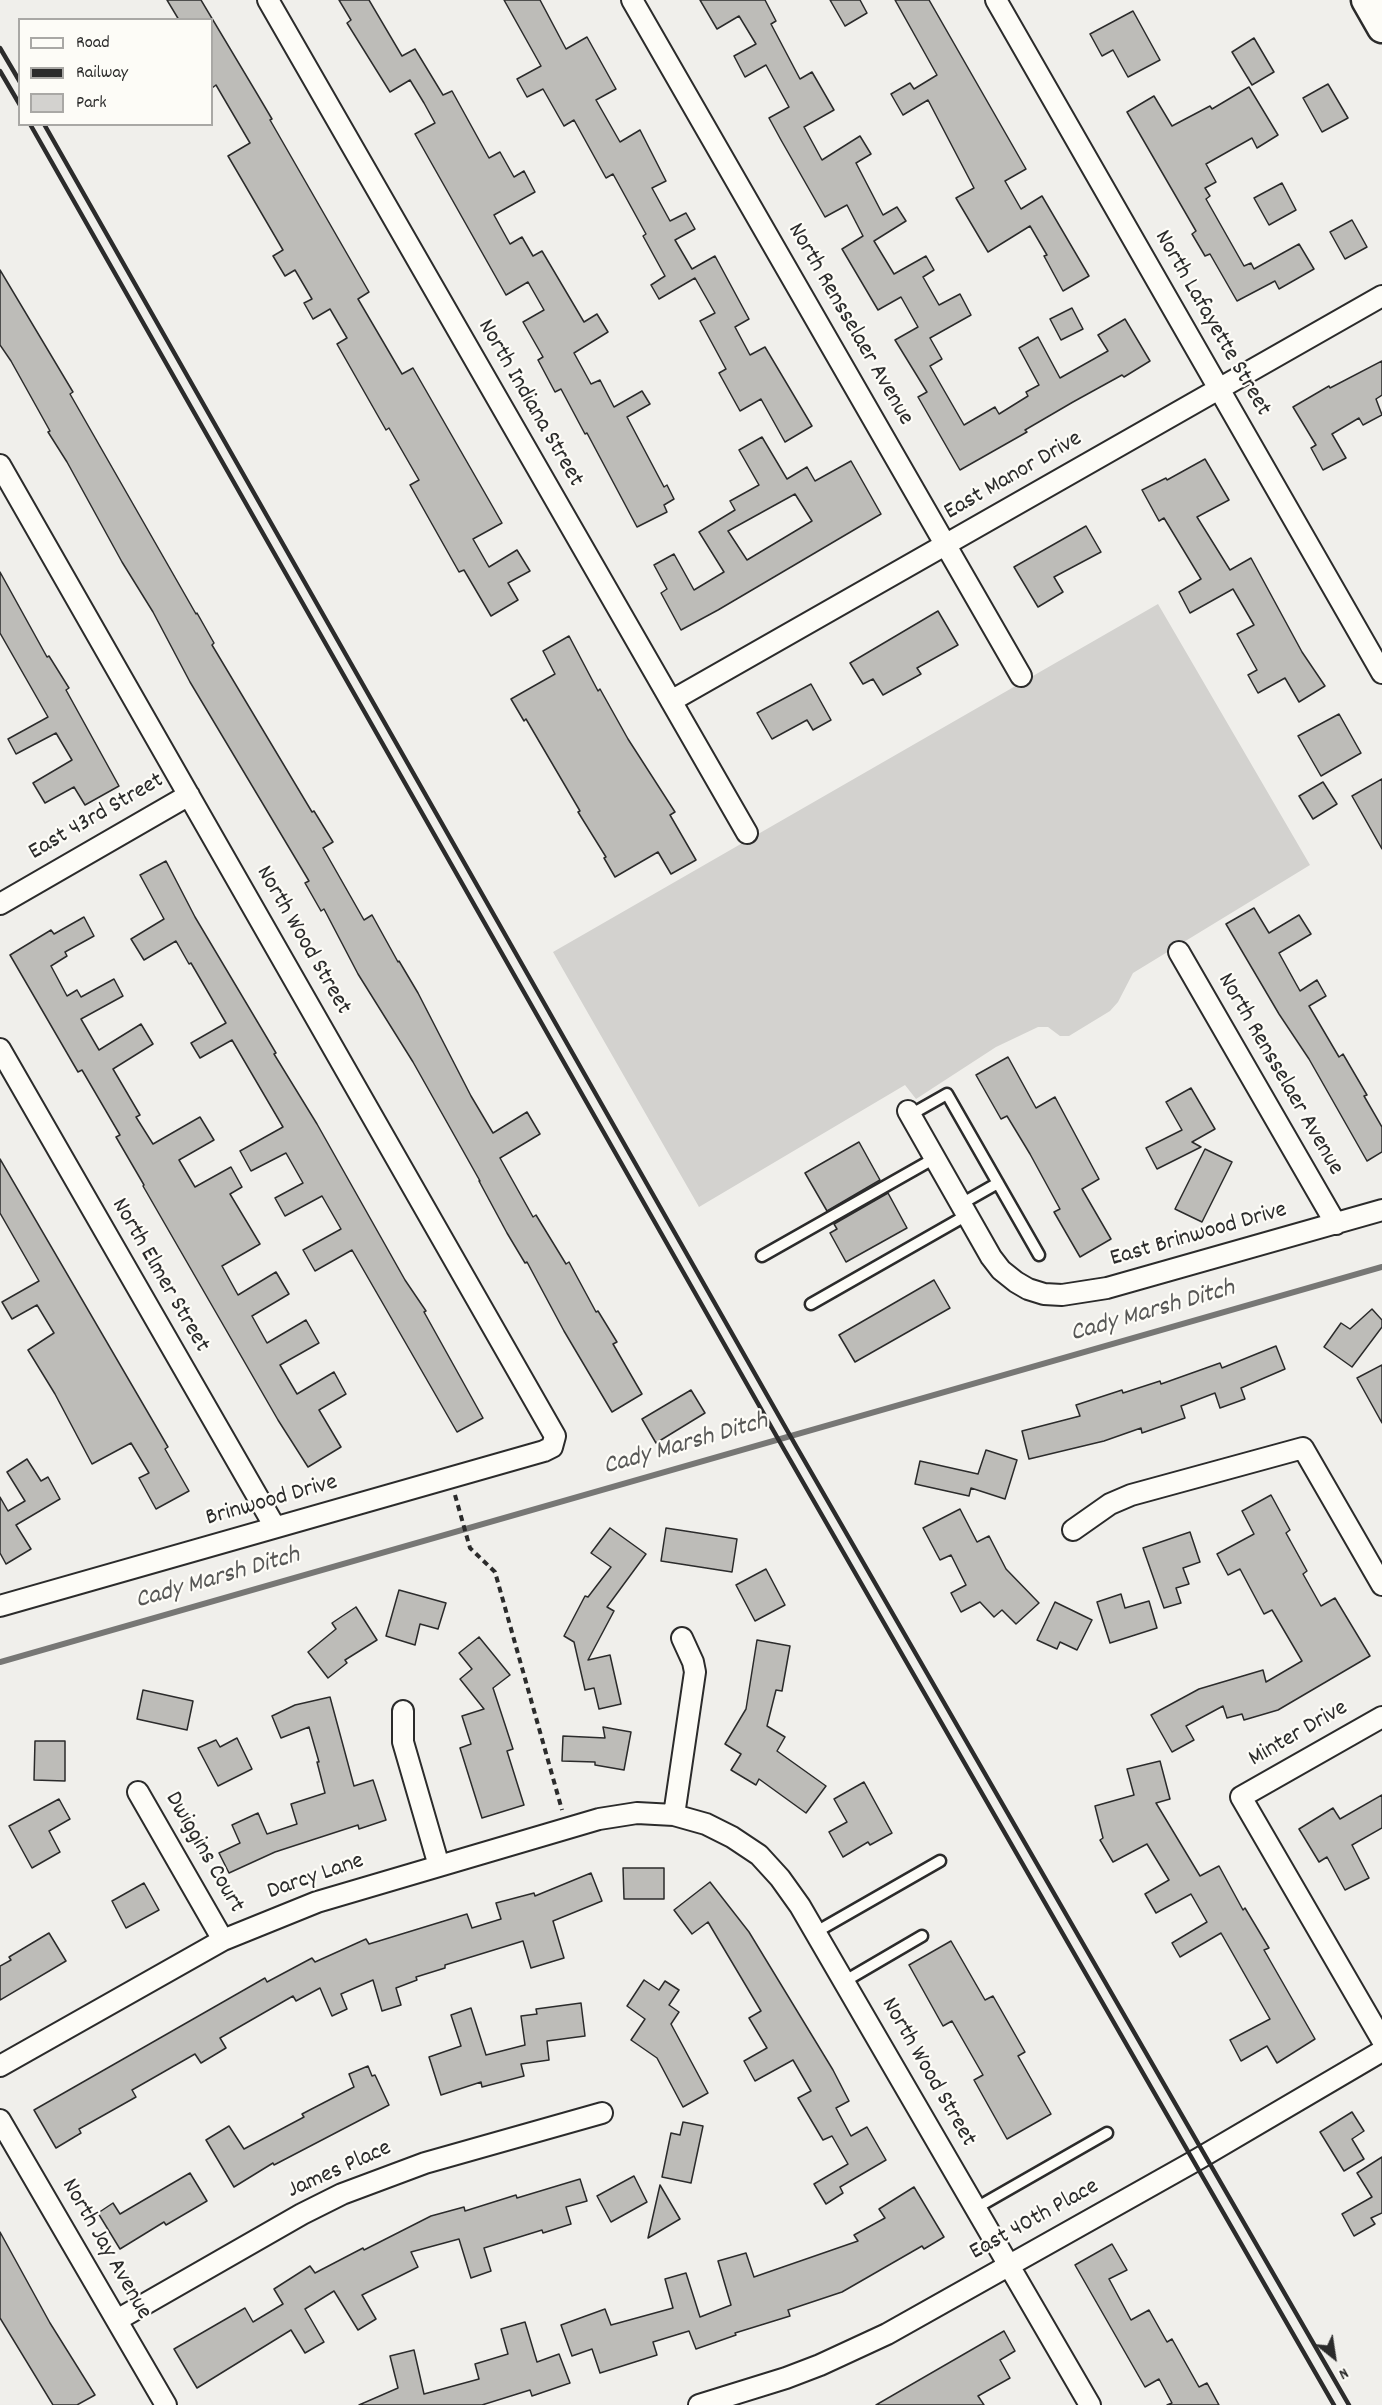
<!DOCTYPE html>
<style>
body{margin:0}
#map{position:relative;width:1382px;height:2405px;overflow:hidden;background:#f0efeb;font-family:Dekko,sans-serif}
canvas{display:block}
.legend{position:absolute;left:18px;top:18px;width:195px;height:108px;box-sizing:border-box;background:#fdfcf7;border:2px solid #a9a8a5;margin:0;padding:8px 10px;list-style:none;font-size:18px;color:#2b2b2b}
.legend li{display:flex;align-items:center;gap:12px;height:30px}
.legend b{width:30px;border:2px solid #a9a8a5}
.north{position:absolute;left:1304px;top:2327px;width:60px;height:60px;-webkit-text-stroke:4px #fdfcf7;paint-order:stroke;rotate:150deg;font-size:16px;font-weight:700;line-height:24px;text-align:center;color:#2b2b2b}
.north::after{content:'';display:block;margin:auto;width:21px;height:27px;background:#2b2b2b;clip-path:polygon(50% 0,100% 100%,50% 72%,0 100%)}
</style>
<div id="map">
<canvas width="1382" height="2405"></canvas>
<ul class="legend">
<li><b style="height:8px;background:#fdfcf7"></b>Road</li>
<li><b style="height:8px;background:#2b2b2b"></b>Railway</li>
<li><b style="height:16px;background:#d3d2cf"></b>Park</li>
</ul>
<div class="north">N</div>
</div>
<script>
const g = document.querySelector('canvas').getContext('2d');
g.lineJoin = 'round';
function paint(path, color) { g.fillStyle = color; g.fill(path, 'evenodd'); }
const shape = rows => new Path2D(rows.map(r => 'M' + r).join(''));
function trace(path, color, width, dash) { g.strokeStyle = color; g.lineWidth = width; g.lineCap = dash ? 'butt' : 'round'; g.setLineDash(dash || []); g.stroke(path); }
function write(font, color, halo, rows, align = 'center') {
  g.font = font + ' Dekko,sans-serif'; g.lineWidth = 4.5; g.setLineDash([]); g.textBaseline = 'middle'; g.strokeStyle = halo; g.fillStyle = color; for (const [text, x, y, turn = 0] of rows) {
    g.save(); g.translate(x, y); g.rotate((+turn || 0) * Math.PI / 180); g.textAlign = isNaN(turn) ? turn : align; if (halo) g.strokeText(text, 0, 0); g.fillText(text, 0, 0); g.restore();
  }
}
const green = shape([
 [1158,604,1310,865,1133,973,1118,1002,1110,1011,1069,1036,1060,1036,1048,1027,1038,1027,996,1047,916,1099,905,1085,699,1207,553,952]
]);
const stream = shape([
 [0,1662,1382,1267]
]);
const building = shape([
 [167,0,201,0,256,92,272,119,270,120,369,292,358,299,402,374,413,368,490,502,502,523,473,539,489,567,517,550,530,571,508,583,518,600,491,616,464,570,459,572,410,485,419,480,389,428,386,430,337,344,347,338,330,309,313,319,304,303,312,299,295,270,285,276,273,256,283,250,228,156,250,143,216,85,212,88,212,20,179,20,167,0],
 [339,0,369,0,402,56,415,49,443,95,452,91,489,158,500,152,514,177,524,171,535,192,494,215,510,244,522,237,533,256,542,251,584,322,597,314,608,332,574,353,591,384,600,380,614,407,642,391,650,404,627,417,664,487,667,485,674,499,664,505,667,512,637,527,587,433,585,434,561,389,555,392,538,360,543,357,523,322,544,310,528,282,506,295,415,134,435,123,424,103,410,80,390,92,347,23,351,20,339,0],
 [504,0,540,0,566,49,587,37,616,89,596,100,620,142,640,130,666,181,652,188,670,221,686,213,695,229,675,240,692,269,715,256,749,319,735,327,750,355,765,347,812,426,785,442,761,399,740,411,719,373,726,369,700,321,715,313,695,278,659,299,651,285,665,276,643,236,646,234,613,174,606,178,574,120,564,126,543,89,527,97,517,79,541,66,504,0],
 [700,0,765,0,776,21,771,24,800,79,812,72,834,110,804,127,822,160,860,136,871,154,856,163,883,215,897,207,906,221,874,241,894,274,926,256,934,270,923,277,939,305,960,294,971,315,930,338,942,359,930,366,964,425,995,407,999,414,1028,396,1026,392,1039,385,1019,348,1038,337,1060,378,1108,351,1098,335,1125,319,1150,361,1124,377,1122,375,1073,402,1025,430,1027,432,960,470,918,397,927,392,895,340,918,327,901,297,878,310,842,249,863,236,847,205,825,217,781,140,769,118,789,107,766,65,745,77,734,56,756,44,739,16,717,29,700,0],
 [830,0,860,0,867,13,845,26,830,0],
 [895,0,929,0,1026,169,1005,181,1021,209,1042,196,1089,276,1063,291,1044,256,1047,255,1030,226,988,252,956,198,974,188,928,100,903,115,891,94,910,83,914,89,937,75,895,0],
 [1133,11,1160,60,1128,77,1113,50,1102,56,1090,34,1133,11],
 [1254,38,1274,72,1252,85,1232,52,1254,38],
 [1328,84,1348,118,1322,132,1303,98,1328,84],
 [1249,87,1278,135,1257,148,1252,138,1206,164,1216,182,1205,188,1210,196,1206,199,1244,266,1251,263,1254,269,1299,244,1314,269,1279,289,1275,281,1237,301,1210,254,1205,256,1192,234,1196,231,1127,112,1154,96,1172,126,1210,106,1212,109,1249,87],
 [1282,183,1296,210,1269,225,1254,198,1282,183],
 [1352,220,1367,247,1345,259,1330,232,1352,220],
 [0,270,73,392,70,394,196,614,197,613,214,643,212,645,312,812,314,811,333,842,323,848,364,920,372,915,398,962,399,961,418,993,471,1096,493,1133,527,1112,540,1134,500,1158,533,1217,536,1215,566,1264,569,1262,596,1312,598,1311,617,1342,613,1344,642,1394,612,1412,564,1331,527,1262,525,1263,507,1233,479,1181,480,1181,413,1062,358,974,324,909,321,911,305,883,309,881,190,682,153,612,122,562,67,462,48,432,50,431,11,361,0,345,0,270],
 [1072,308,1083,329,1061,340,1050,319,1072,308],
 [1382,361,1382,395,1376,399,1382,415,1363,425,1359,418,1332,434,1346,458,1323,470,1311,448,1316,445,1293,407,1329,386,1330,388,1382,361],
 [762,437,787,479,807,467,815,481,851,461,881,514,718,610,681,630,661,593,667,589,654,565,674,554,694,590,724,572,699,532,735,510,730,501,759,485,739,450,762,437],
 [795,494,812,521,747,560,728,531,795,494],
 [1205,459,1229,500,1197,517,1230,570,1251,558,1302,652,1325,686,1299,702,1285,678,1258,693,1248,675,1257,670,1237,634,1254,625,1233,589,1190,613,1179,592,1201,579,1164,518,1159,521,1142,490,1166,478,1167,480,1205,459],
 [1086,526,1101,552,1054,577,1063,592,1038,607,1014,567,1086,526],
 [0,572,47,657,49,656,69,688,66,690,119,786,85,805,74,787,45,803,33,783,72,760,56,733,16,754,8,739,48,717,0,633,0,572],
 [938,611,958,645,917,668,921,674,883,695,873,679,863,684,850,663,938,611],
 [569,636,598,691,600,689,628,739,675,812,670,815,696,860,671,874,658,852,615,877,604,858,606,857,578,812,580,811,526,719,524,721,511,699,555,674,543,651,569,636],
 [811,684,831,720,813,730,807,720,772,739,757,713,811,684],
 [1339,714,1361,753,1321,776,1298,736,1339,714],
 [1382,779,1382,849,1352,796,1382,779],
 [1323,782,1337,804,1313,819,1299,796,1323,782],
 [166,861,195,917,276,1053,274,1054,317,1124,405,1280,426,1311,424,1312,483,1418,457,1432,352,1250,315,1271,303,1250,341,1229,322,1196,285,1216,275,1198,303,1183,286,1153,251,1171,240,1151,283,1127,232,1040,200,1058,191,1043,226,1023,191,963,189,964,176,941,144,960,131,939,164,919,140,875,166,861],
 [1254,908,1269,933,1299,915,1311,934,1279,953,1300,991,1317,980,1326,996,1309,1006,1339,1057,1343,1054,1367,1095,1364,1096,1382,1127,1382,1152,1367,1161,1309,1059,1279,1014,1226,924,1254,908],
 [84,917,94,936,65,952,67,956,51,966,67,996,77,990,81,997,114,979,123,996,81,1019,99,1050,141,1024,153,1044,113,1069,140,1115,136,1117,153,1144,200,1117,214,1140,179,1160,195,1187,231,1167,242,1187,230,1194,260,1244,222,1266,238,1295,276,1272,289,1294,252,1316,267,1343,306,1320,319,1343,280,1365,297,1394,334,1372,346,1394,319,1410,341,1447,308,1467,278,1420,143,1186,144,1185,116,1137,120,1135,82,1070,78,1072,10,955,51,930,54,934,84,917],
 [1008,1057,1036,1108,1055,1097,1099,1179,1082,1189,1111,1239,1080,1257,1054,1212,1060,1209,1030,1154,1007,1116,1001,1119,976,1075,1008,1057],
 [1191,1088,1215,1129,1192,1142,1201,1147,1157,1169,1146,1148,1182,1130,1166,1102,1191,1088],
 [859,1142,880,1180,827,1211,805,1173,859,1142],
 [1205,1149,1232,1162,1202,1222,1175,1209,1205,1149],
 [0,1159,168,1447,165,1449,189,1491,156,1509,139,1478,149,1473,131,1443,92,1464,55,1394,28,1350,54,1333,37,1305,12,1319,2,1302,39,1281,0,1213,0,1159],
 [888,1193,907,1228,846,1262,830,1233,837,1229,834,1224,888,1193],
 [934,1280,950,1308,855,1362,839,1335,934,1280],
 [1372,1309,1382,1320,1382,1327,1352,1367,1324,1347,1341,1323,1350,1329,1372,1309],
 [1276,1346,1285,1369,1241,1388,1245,1399,1220,1408,1215,1393,1181,1406,1185,1418,1142,1433,1141,1428,1104,1441,1029,1459,1022,1431,1080,1416,1076,1405,1122,1390,1123,1393,1160,1381,1161,1384,1220,1363,1222,1368,1276,1346],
 [1382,1365,1382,1423,1357,1378,1382,1365],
 [691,1390,705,1413,656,1443,642,1419,691,1390],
 [986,1450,1017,1460,1005,1499,971,1488,969,1496,915,1484,920,1461,978,1474,986,1450],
 [27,1459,41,1481,48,1477,60,1499,16,1525,31,1549,6,1564,0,1553,0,1497,8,1511,25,1501,7,1472,27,1459],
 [1271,1495,1290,1530,1286,1533,1307,1571,1303,1574,1321,1606,1335,1598,1370,1656,1278,1710,1244,1720,1242,1714,1227,1718,1223,1706,1186,1726,1194,1740,1172,1752,1151,1715,1199,1689,1263,1670,1266,1682,1302,1661,1272,1610,1264,1614,1240,1569,1228,1575,1217,1554,1254,1534,1242,1511,1271,1495],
 [960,1509,977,1542,989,1536,1006,1569,1039,1603,1016,1624,1002,1610,994,1617,980,1602,961,1612,951,1593,966,1585,951,1555,940,1560,923,1528,960,1509],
 [610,1528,646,1554,607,1607,614,1611,588,1660,610,1655,621,1704,599,1709,594,1688,585,1690,574,1642,564,1636,585,1596,588,1597,611,1567,591,1553,610,1528],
 [666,1528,737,1539,732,1572,661,1561,666,1528],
 [1190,1532,1200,1562,1183,1568,1189,1584,1176,1588,1181,1603,1164,1608,1143,1548,1190,1532],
 [766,1569,785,1605,755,1621,736,1585,766,1569],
 [399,1590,446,1603,438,1629,420,1624,415,1645,386,1636,399,1590],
 [1121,1594,1125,1608,1149,1601,1157,1628,1110,1643,1097,1602,1121,1594],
 [1055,1602,1092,1620,1077,1650,1060,1642,1057,1649,1037,1640,1055,1602],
 [356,1607,377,1640,345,1660,347,1663,328,1678,308,1652,336,1629,332,1623,356,1607],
 [479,1637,510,1675,493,1688,513,1749,507,1751,524,1805,482,1818,460,1748,471,1744,462,1716,484,1709,460,1679,472,1669,459,1653,479,1637],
 [757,1640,790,1646,782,1691,776,1690,767,1726,785,1737,777,1751,826,1786,806,1813,759,1779,756,1785,731,1770,741,1754,725,1744,746,1709,757,1640],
 [143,1690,193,1701,187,1730,137,1719,143,1690],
 [330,1697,354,1786,373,1780,386,1820,359,1829,358,1825,275,1852,229,1873,219,1853,240,1843,232,1825,258,1813,267,1834,297,1824,291,1804,325,1793,317,1762,319,1762,309,1727,281,1738,272,1716,295,1705,330,1697],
 [603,1727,631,1732,624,1770,595,1765,595,1762,562,1761,563,1736,605,1738,603,1727],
 [237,1738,252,1769,218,1786,198,1748,216,1740,220,1747,237,1738],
 [35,1741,65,1741,65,1781,34,1780,35,1741],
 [1160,1761,1170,1799,1156,1803,1200,1876,1219,1866,1243,1910,1245,1908,1269,1948,1264,1950,1315,2039,1277,2063,1267,2046,1241,2061,1230,2040,1270,2019,1221,1933,1180,1957,1172,1943,1207,1922,1191,1894,1156,1913,1145,1894,1169,1880,1147,1844,1113,1862,1100,1840,1103,1838,1095,1806,1134,1795,1127,1769,1160,1761],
 [864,1782,892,1833,870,1845,868,1842,843,1857,829,1832,847,1822,834,1799,864,1782],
 [1382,1795,1382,1828,1352,1845,1369,1878,1345,1890,1327,1857,1319,1862,1299,1829,1333,1808,1340,1819,1382,1795],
 [59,1799,70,1819,49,1831,60,1852,32,1868,9,1826,59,1799],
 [623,1868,664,1868,664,1899,624,1899,623,1868],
 [591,1873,602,1901,553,1921,564,1958,531,1968,523,1941,445,1965,445,1968,416,1977,417,1980,396,1988,401,2005,382,2011,373,1980,341,1994,347,2009,332,2016,320,1988,296,2001,293,1996,220,2038,226,2048,201,2063,195,2054,132,2090,136,2097,79,2129,81,2133,56,2148,34,2110,265,1978,267,1982,312,1958,315,1962,366,1939,369,1944,467,1914,472,1928,501,1919,496,1903,534,1893,535,1896,591,1873],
 [710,1882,749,1932,833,2070,849,2101,836,2108,851,2136,867,2127,886,2160,840,2187,843,2193,826,2204,814,2184,848,2164,832,2136,823,2140,798,2098,811,2091,793,2060,755,2081,744,2061,767,2048,749,2018,761,2011,708,1922,692,1934,674,1910,710,1882],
 [144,1883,159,1910,126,1928,112,1901,144,1883],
 [49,1933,66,1961,0,2000,0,1966,11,1960,9,1957,49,1933],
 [951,1941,985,2000,993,1996,1025,2052,1018,2056,1051,2114,1007,2139,974,2080,983,2075,952,2021,943,2026,909,1965,951,1941],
 [644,1980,659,1990,665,1981,679,1990,669,2005,679,2012,671,2024,708,2093,683,2107,657,2058,631,2040,645,2019,627,2006,644,1980],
 [581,2003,585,2036,547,2041,549,2060,521,2064,524,2076,482,2087,481,2082,441,2095,429,2057,461,2046,451,2015,471,2008,486,2055,525,2045,521,2016,537,2014,536,2009,581,2003],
 [368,2066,372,2076,375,2075,389,2105,274,2165,273,2163,234,2187,206,2140,229,2126,244,2149,304,2117,302,2114,354,2087,349,2074,368,2066],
 [1352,2112,1364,2131,1352,2139,1364,2159,1344,2171,1320,2132,1352,2112],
 [683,2122,703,2126,691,2183,662,2177,671,2133,680,2135,683,2122],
 [1382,2157,1382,2213,1371,2218,1375,2224,1354,2236,1342,2214,1372,2197,1357,2173,1382,2157],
 [190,2173,207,2201,166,2225,164,2222,120,2249,98,2213,113,2203,120,2214,190,2173],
 [634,2176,647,2202,611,2222,597,2196,634,2176],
 [580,2179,587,2201,566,2207,571,2224,543,2233,542,2230,484,2248,491,2271,471,2278,459,2239,411,2252,418,2267,362,2295,376,2319,358,2330,334,2291,305,2309,324,2342,305,2353,291,2330,197,2388,174,2349,245,2308,253,2322,283,2304,274,2289,310,2266,315,2273,363,2248,364,2250,431,2216,464,2207,465,2211,516,2195,517,2198,580,2179],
 [660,2185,680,2219,648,2238,660,2185],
 [914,2187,944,2237,924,2249,922,2246,842,2292,788,2310,790,2316,735,2333,736,2335,696,2349,689,2331,653,2342,657,2355,600,2373,592,2349,572,2356,561,2325,605,2309,611,2325,673,2308,665,2279,686,2273,700,2317,731,2305,718,2261,746,2253,754,2277,858,2241,854,2235,885,2218,879,2209,914,2187],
 [0,2232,50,2323,95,2395,77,2405,53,2405,0,2318,0,2232],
 [1112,2244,1127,2270,1109,2279,1131,2320,1149,2310,1167,2342,1172,2339,1199,2387,1207,2383,1219,2405,1167,2405,1172,2403,1159,2379,1145,2387,1075,2265,1112,2244],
 [525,2322,537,2362,559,2354,570,2383,532,2396,530,2390,482,2405,359,2405,398,2388,390,2356,414,2350,424,2394,479,2379,475,2364,508,2354,501,2329,525,2322],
 [1004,2331,1015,2351,1000,2360,1010,2378,978,2396,984,2405,876,2405,1004,2331]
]);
const path = shape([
 [455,1495,470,1548,495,1572,562,1810]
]);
const lane = shape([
 [910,1115,947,1094,1039,1255],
 [961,1204,998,1183],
 [762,1256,935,1158],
 [811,1304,967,1215],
 [816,1932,940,1861],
 [845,1981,922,1936],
 [976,2208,1107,2133]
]);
const street = shape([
 [268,0,747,833],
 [632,0,1021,676],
 [996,0,1382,673],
 [0,465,555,1436,552,1447,544,1451,0,1606],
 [671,701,1382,296],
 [0,904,189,795],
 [1179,952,1336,1224],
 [0,1049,275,1527],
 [908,1111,991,1257,1001,1270,1016,1282,1028,1289,1044,1294,1062,1295,1107,1288,1382,1210],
 [1073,1530,1110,1504,1131,1495,1303,1448,1382,1585],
 [403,1711,403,1742,439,1866],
 [1382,1717,1241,1797,1382,2040],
 [138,1792,223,1940],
 [674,1815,695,1672,693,1662,682,1638],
 [0,2066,223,1940,317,1902,599,1819,637,1813,674,1815,706,1824,732,1837,759,1855,780,1878,800,1906,1090,2405],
 [0,2120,166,2405],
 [117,2320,302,2214,342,2194,425,2163,602,2113],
 [699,2405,786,2378,820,2365,887,2334,1193,2162,1382,2051]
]);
const secondary = shape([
 [1366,0,1382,28]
]);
const rail = shape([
 [0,48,20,82],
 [0,71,20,105],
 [30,124,785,1451,1334,2405],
 [44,124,796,1446,1349,2405]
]);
const streetNames = [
 ["North Lafayette Street",1211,324,60],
 ["North Rensselaer Avenue",849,325,60],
 ["North Indiana Street",529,404,60],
 ["East Manor Drive",1014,477,-30],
 ["East 43rd Street",97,818,-30],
 ["North Wood Street",302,941,60],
 ["North Rensselaer Avenue",1279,1075,60],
 ["East Brinwood Drive",1199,1236,-16],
 ["North Elmer Street",159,1276,60],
 ["Brinwood Drive",272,1502,-16],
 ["Minter Drive",1299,1735,-30],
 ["Dwiggins Court",203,1853,60],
 ["Darcy Lane",316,1878,-19],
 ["North Wood Street",927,2073,60],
 ["James Place",340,2171,-24],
 ["East 40th Place",1035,2221,-29],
 ["North Jay Avenue",105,2250,60]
];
const waterNames = [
 ["Cady Marsh Ditch",1153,1313,-16],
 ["Cady Marsh Ditch",686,1446,-16],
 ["Cady Marsh Ditch",218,1580,-16]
];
paint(green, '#d3d2cf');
trace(stream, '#777775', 6);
paint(building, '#bdbcb8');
trace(building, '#2b2b2b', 1.5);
trace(lane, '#2b2b2b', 15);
trace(street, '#2b2b2b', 24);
trace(secondary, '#2b2b2b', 33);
trace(path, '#2b2b2b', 4, [6, 4.5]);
trace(lane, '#fdfcf7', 10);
trace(street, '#fdfcf7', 20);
trace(secondary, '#fdfcf7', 28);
trace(rail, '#2b2b2b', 4.5);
write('24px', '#2b2b2b', '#fdfcf7', streetNames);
write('italic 26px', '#575756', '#fdfcf7', waterNames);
</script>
